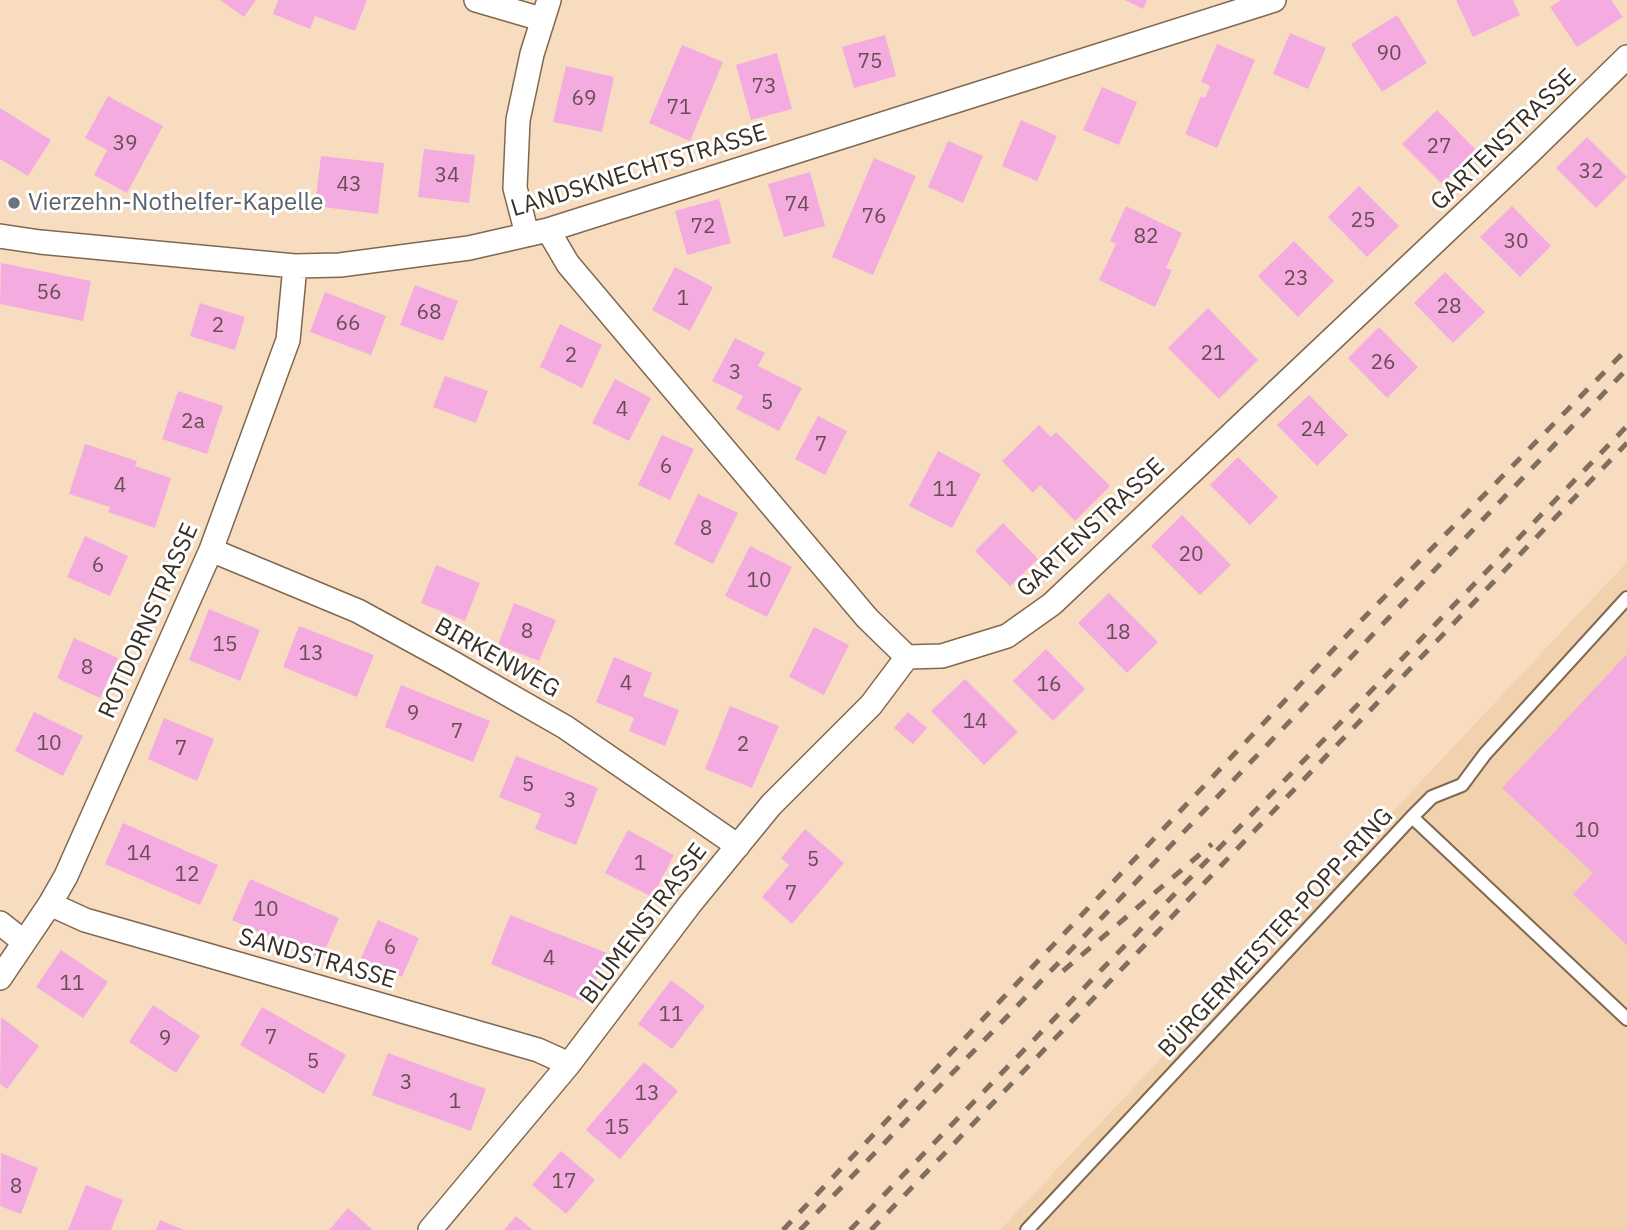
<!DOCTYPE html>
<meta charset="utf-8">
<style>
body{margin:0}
canvas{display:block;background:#f7dcbf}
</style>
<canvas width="1627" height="1230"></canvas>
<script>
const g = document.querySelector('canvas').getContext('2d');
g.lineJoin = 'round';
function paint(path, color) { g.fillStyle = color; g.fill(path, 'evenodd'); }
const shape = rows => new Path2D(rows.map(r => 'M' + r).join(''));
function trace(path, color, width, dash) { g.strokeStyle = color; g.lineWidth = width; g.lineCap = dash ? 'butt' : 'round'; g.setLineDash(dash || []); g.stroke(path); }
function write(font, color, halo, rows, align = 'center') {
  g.font = font + ' "IBM Plex Sans",sans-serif'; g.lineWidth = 6; g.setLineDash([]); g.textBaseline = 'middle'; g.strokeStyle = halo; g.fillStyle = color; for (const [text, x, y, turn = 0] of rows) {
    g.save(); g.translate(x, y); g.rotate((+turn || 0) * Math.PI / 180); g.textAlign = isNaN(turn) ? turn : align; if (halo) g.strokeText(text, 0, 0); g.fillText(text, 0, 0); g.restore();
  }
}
const built = shape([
 [1627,562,1627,1230,1000,1230]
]);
const building = shape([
 [220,0,256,0,244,17],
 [278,0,367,0,355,31,315,16,310,29,273,14],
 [1125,0,1147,0,1143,9],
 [1456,0,1513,0,1520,15,1473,37],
 [1561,0,1611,0,1623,17,1577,47,1550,7],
 [1397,15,1427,63,1382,92,1351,44],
 [1290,33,1326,48,1308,89,1273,74],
 [885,35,896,76,854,88,842,47],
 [1217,44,1255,60,1217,148,1185,134,1201,96,1205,98,1210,86,1201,82],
 [682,45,723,62,690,141,649,123],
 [777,53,792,109,751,120,736,65],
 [566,66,614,77,602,132,553,122],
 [1102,87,1137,102,1119,145,1083,130],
 [108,96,163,126,127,193,94,175,107,150,85,138],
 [0,108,51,140,28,176,0,159],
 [1437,110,1476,150,1442,184,1402,144],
 [1021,120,1057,136,1037,181,1002,166],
 [1587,137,1627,177,1596,208,1556,168],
 [948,141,983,156,963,203,928,187],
 [424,149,475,155,469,203,418,197],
 [321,156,384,163,378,214,315,206],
 [874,158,916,176,873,275,832,257],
 [810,172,825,226,784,237,768,184],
 [1359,186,1399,226,1367,257,1328,217],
 [11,194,23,201,17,212,5,206],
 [719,199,731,243,687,255,675,211],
 [1126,206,1182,233,1166,268,1172,270,1155,307,1099,280,1116,244,1110,241],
 [1512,206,1551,246,1520,277,1480,237],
 [1294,241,1334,281,1298,317,1258,276],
 [1,263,91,281,83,321,0,304],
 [675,267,713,287,690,331,652,310],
 [1445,272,1485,312,1453,343,1414,303],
 [415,285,458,301,443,341,400,325],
 [325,292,386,316,371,355,310,332],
 [200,303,245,317,235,350,190,336],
 [1208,308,1258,360,1219,399,1168,348],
 [560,324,602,345,582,388,540,367],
 [1379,327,1418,367,1387,398,1348,358],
 [735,338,765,353,758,366,802,388,779,431,736,409,743,396,712,381],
 [445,376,488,391,476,423,433,407],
 [615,379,651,398,629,441,592,423],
 [178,391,223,406,207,454,162,439],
 [1309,395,1348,435,1317,466,1277,425],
 [818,416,847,431,825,475,795,459],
 [1039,425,1051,437,1056,432,1110,486,1075,521,1040,485,1033,493,1002,461],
 [662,435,694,449,670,500,638,485],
 [85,444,137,461,135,466,171,478,155,528,108,512,110,507,69,494],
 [938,451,981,474,952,528,909,506],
 [1238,457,1278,497,1250,525,1210,485],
 [698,494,738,513,713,564,674,544],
 [1182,515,1231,565,1200,595,1151,546],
 [1003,523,1038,559,1010,586,975,551],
 [85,536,128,556,110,596,67,577],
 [750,546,792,567,767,617,725,596],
 [436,565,480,583,465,621,421,603],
 [1109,593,1158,642,1127,673,1078,623],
 [514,603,556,620,539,661,498,645],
 [209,609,260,630,240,681,189,660],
 [299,626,374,655,357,697,283,667],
 [814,627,849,645,824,695,789,677],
 [74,638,118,658,100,698,57,678],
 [1046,649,1085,689,1053,721,1013,681],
 [1627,654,1627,945,1573,894,1593,873,1502,788],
 [614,657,652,673,643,696,679,710,665,746,629,731,634,718,596,702],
 [965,679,1018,732,984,765,931,711],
 [401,685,490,721,473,762,385,727],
 [730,706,779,726,752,788,705,769],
 [34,712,83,736,63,776,15,751],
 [908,712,927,728,913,744,894,728],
 [164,718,214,739,197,781,148,759],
 [516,756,598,788,576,845,535,829,541,814,499,797],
 [123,823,218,865,200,905,105,864],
 [805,829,844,863,792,924,762,897,789,865,781,858],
 [628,830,674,855,652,897,605,873],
 [250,879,339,918,321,959,232,920],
 [510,915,607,953,587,1003,491,964],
 [378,920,419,938,402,977,361,958],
 [61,950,108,982,83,1018,36,987],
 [671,980,705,1006,672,1049,638,1024],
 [153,1005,200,1036,176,1073,129,1042],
 [262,1007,346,1055,324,1094,240,1045],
 [1,1017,39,1046,7,1089,0,1084],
 [388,1053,486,1089,471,1131,372,1095],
 [644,1062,678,1091,620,1159,586,1130],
 [561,1151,595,1180,566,1214,532,1185],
 [1,1153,38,1168,21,1214,0,1206],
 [86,1185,123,1200,111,1230,68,1230],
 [348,1208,373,1230,329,1230],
 [516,1216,533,1230,504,1230],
 [160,1220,184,1230,156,1230]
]);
const service = shape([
 [1412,817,1627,1019],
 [1027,1230,1412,817,1432,797,1462,785,1485,754,1627,598]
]);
const minor = shape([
 [476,0,541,19],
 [548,230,568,264,867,618,907,657,942,656,1007,636,1052,604,1529,153,1627,57],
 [527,234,515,188,518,120,532,54,549,0],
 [0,236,40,242,295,266,340,265,469,248,548,230,1274,0],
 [211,550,358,611,446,659,565,727,738,846],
 [50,904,85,920,538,1050,569,1064],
 [0,923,24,942],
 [0,978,50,904,66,876,211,550,288,340,295,266],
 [430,1230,569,1064,690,904,771,805,871,705,907,657]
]);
const rail = shape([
 [1063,971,1212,844],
 [783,1230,1350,632,1627,349],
 [800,1230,999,1025,1627,369],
 [850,1230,1627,426],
 [871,1230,1627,443]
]);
const markers = [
 [14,203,7,"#6b7280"]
];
const numberNames = [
 ["90",1389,54],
 ["75",870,62],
 ["73",764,87],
 ["69",584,99],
 ["71",679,108],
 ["39",125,144],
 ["27",1439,147],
 ["32",1591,172],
 ["34",447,176],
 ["43",349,185],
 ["74",797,205],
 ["76",874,217],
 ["25",1363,221],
 ["72",703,227],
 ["82",1146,237],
 ["30",1516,242],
 ["23",1296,279],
 ["56",49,293],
 ["1",683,299],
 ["28",1449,307],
 ["68",429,313],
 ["66",348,324],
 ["2",218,326],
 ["21",1213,354],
 ["2",571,356],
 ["26",1383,363],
 ["3",735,373],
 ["5",767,403],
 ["4",622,410],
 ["2a",193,422],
 ["24",1313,430],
 ["7",821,445],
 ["6",666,467],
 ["4",120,486],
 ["11",945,490],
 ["8",706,529],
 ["20",1191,555],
 ["6",98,566],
 ["10",759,581],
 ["8",527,632],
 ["18",1118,633],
 ["15",225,645],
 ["13",311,654],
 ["8",87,668],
 ["4",626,684],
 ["16",1049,685],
 ["9",413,714],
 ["14",975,722],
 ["7",457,732],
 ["10",49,744],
 ["2",743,745],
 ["7",181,749],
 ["5",528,785],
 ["3",570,801],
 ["10",1587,831],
 ["14",139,854],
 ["5",813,860],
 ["1",640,864],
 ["12",187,875],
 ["7",791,894],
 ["10",266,910],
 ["6",390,948],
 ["4",549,959],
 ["11",72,984],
 ["11",671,1015],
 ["7",271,1038],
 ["9",165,1039],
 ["5",313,1062],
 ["3",406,1083],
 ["13",647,1094],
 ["1",455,1102],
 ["15",617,1128],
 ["17",564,1182],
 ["8",16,1187]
];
const streetNames = [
 ["GARTENSTRASSE",1504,140,-44],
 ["LANDSKNECHTSTRASSE",639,171,-17],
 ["GARTENSTRASSE",1091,528,-43],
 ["ROTDORNSTRASSE",149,621,-66],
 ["BIRKENWEG",497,658,29],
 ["BLUMENSTRASSE",644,924,-53],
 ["BÜRGERMEISTER-POPP-RING",1276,933,-47],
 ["SANDSTRASSE",317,959,16]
];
const worshipNames = [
 ["Vierzehn-Nothelfer-Kapelle",28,203]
];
paint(built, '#f1d1ae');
paint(building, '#f4ace0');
trace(service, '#80684f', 16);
trace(minor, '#80684f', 26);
trace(service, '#fff', 12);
trace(minor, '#fff', 23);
trace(rail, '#806f5e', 5, [12, 12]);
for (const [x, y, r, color] of markers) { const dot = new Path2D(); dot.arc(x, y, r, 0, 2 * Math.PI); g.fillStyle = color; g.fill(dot); trace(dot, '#fff', 2.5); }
write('21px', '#684e53', null, numberNames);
write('24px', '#392f24', '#fff', streetNames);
write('24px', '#5b616d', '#fff', worshipNames, 'left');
</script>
